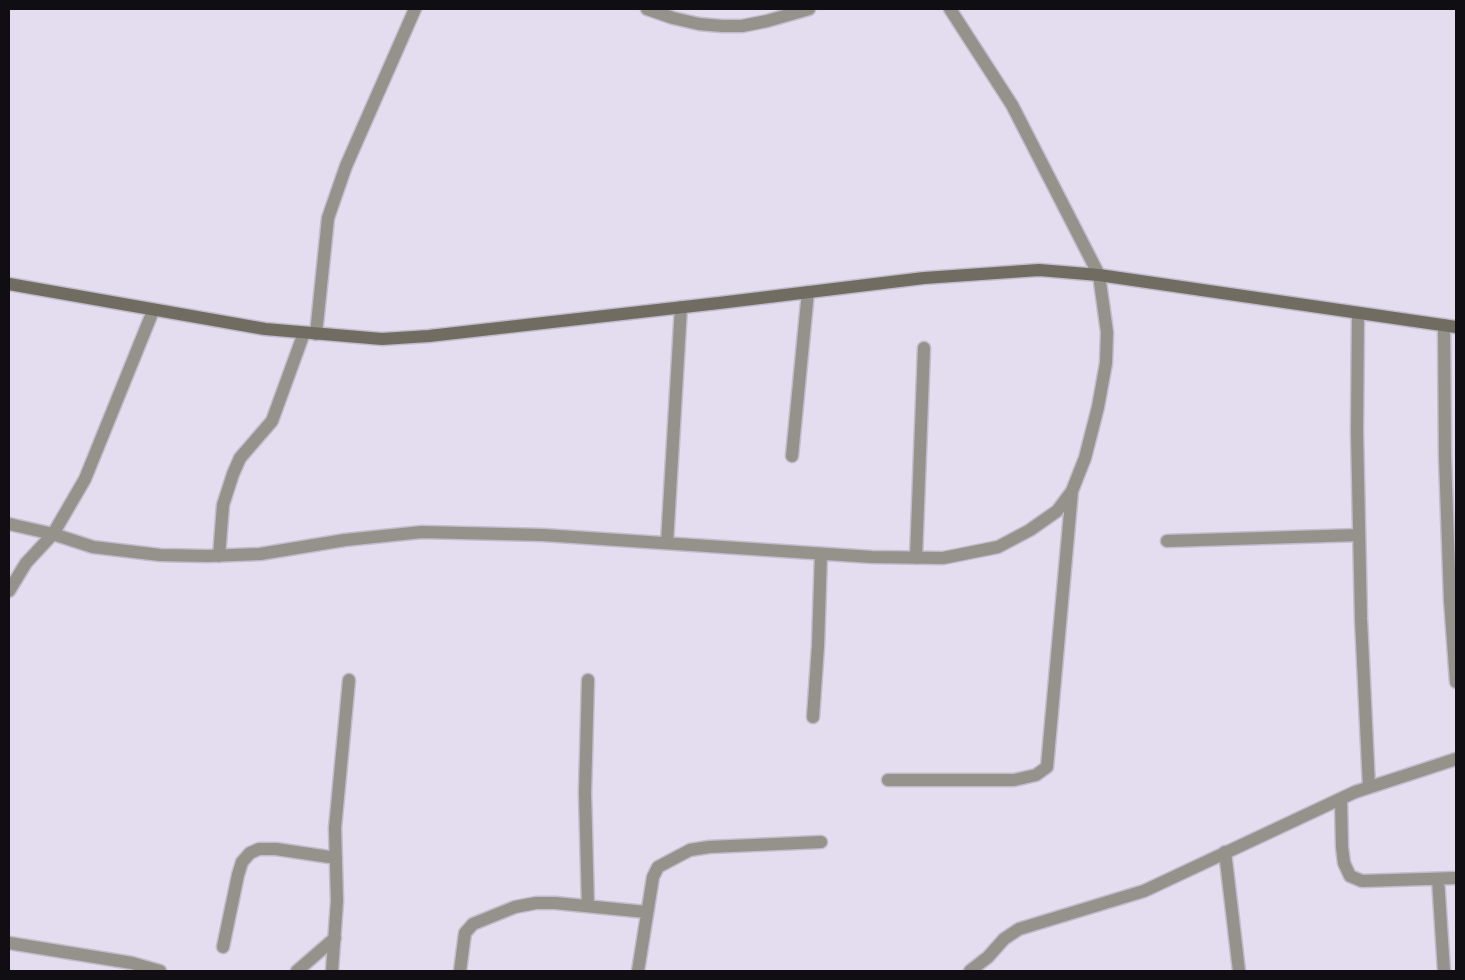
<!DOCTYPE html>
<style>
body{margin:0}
#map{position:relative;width:1465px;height:980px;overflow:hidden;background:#e4ddef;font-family:"IBM Plex Sans",sans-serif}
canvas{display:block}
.frame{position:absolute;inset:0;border:10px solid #100d13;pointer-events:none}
</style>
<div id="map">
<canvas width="1465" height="980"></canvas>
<div class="frame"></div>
</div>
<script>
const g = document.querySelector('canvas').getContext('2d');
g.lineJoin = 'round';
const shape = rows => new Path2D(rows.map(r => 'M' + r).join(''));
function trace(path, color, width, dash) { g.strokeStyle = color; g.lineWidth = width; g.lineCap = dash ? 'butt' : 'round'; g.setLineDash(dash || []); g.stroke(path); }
const street = shape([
 [647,9,673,18,699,24,722,26,742,26,767,21,809,9],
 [1358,313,1357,432,1361,619,1369,787],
 [1444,325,1445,457,1450,600,1456,682],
 [316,334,328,218,346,166,415,9],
 [792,456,808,292],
 [9,524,53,534,93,547,160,555,207,556,260,554,345,540,422,532,543,535,872,557,943,558,998,547,1030,530,1057,511,1072,491,1085,458,1098,407,1106,363,1107,332,1099,275,1012,105,950,9],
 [1167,541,1359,535],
 [667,543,681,307],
 [219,556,223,505,233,474,240,458,272,421,304,333],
 [916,558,924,348],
 [9,591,26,563,53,534,85,479,153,311],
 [588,680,585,793,588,906],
 [813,717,818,646,821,554],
 [888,780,1014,780,1036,775,1047,767,1072,491],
 [1341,799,1342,847,1344,863,1350,876,1362,881,1456,878],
 [1225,852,1239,971],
 [1438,879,1444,971],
 [9,943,132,963,160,971],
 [223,947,238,875,242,862,250,853,259,849,276,849,336,858],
 [297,971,335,938],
 [332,971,337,901,335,828,349,680],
 [460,971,465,933,473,924,515,907,536,903,555,903,646,912],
 [638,971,653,877,658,867,690,850,709,847,821,842],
 [970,971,988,957,1004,939,1019,929,1144,891,1355,792,1456,759]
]);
const secondary = shape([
 [9,284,265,329,382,339,429,336,719,303,924,278,1039,270,1099,275,1456,327]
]);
trace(street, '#c2bccc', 15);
trace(secondary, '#c2bccc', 15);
trace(street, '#95928b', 12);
trace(secondary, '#716c62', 12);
</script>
